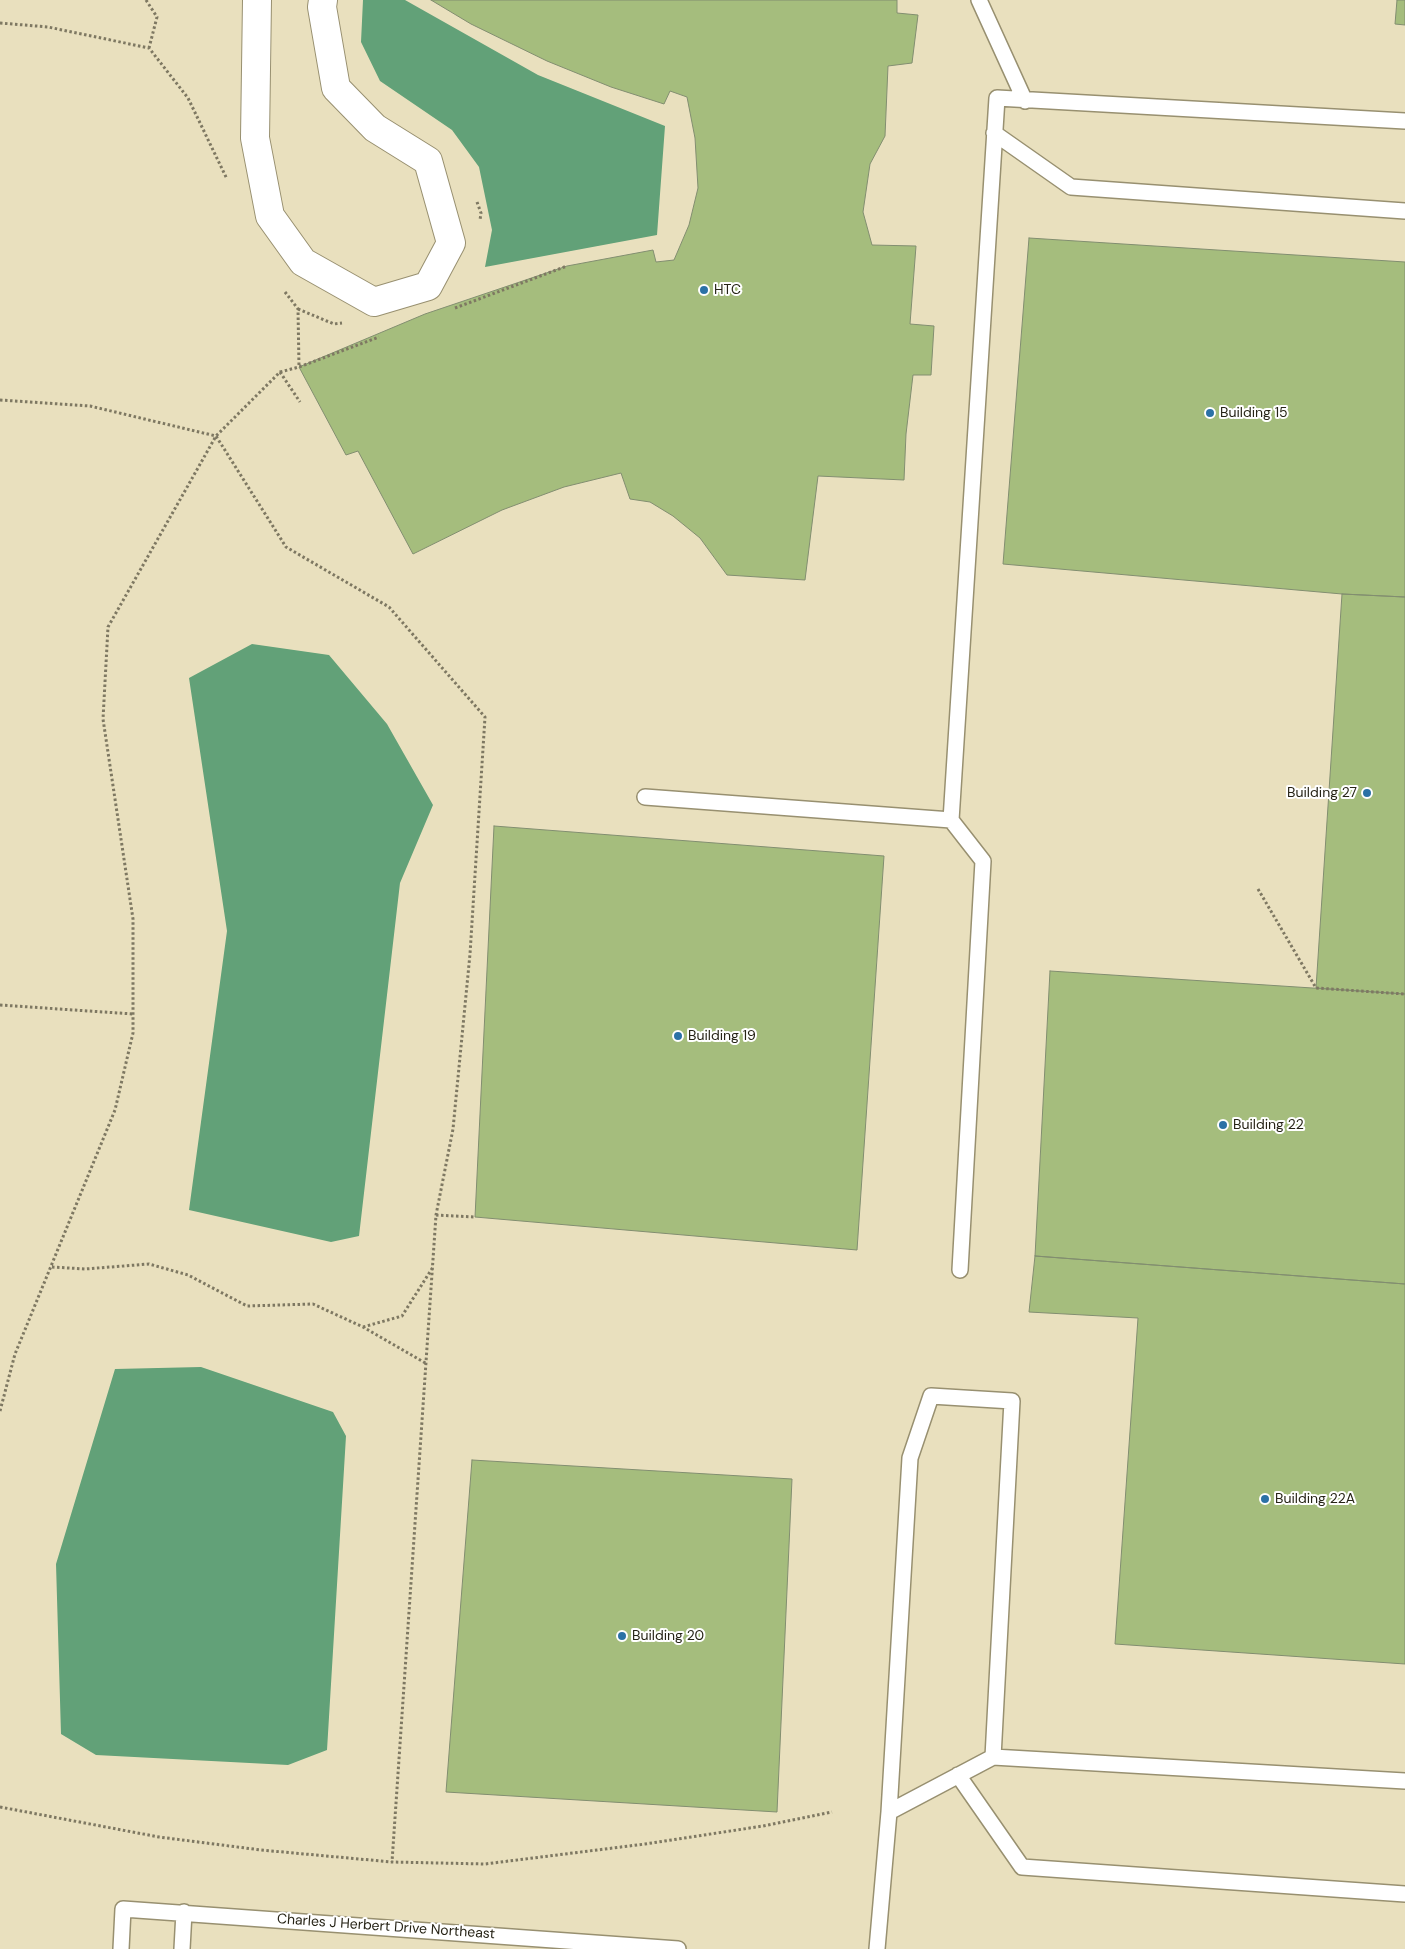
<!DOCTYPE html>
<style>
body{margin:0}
canvas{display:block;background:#e9e0be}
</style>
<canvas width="1405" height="1949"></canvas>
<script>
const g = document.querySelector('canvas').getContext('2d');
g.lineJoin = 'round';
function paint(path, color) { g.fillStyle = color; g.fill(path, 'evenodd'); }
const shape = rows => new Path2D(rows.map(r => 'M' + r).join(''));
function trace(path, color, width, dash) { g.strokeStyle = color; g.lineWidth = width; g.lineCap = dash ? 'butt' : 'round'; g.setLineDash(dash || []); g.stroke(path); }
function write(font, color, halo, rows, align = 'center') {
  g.font = font + ' "DM Sans",sans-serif'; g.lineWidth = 4; g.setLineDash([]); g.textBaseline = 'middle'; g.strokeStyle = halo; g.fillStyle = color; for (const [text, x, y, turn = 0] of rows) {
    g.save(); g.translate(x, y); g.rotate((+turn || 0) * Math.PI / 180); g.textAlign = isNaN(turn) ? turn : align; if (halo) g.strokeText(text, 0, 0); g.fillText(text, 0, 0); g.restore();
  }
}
const water = shape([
 [363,0,405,0,538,75,665,126,657,235,485,267,492,230,479,167,452,130,380,81,361,42],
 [252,644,329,655,387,724,433,805,400,883,359,1236,331,1242,189,1210,227,931,189,678],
 [201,1367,333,1412,346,1436,327,1750,288,1765,96,1755,61,1734,56,1564,115,1369]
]);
const building = shape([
 [431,0,897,0,897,13,918,15,912,63,888,66,885,136,870,164,863,212,872,245,916,246,910,324,934,326,931,375,913,375,906,434,904,480,818,476,805,580,727,575,700,538,673,516,650,502,630,499,621,473,564,487,502,510,413,554,358,451,346,455,299,367,425,314,567,266,653,250,656,262,674,260,689,225,698,188,695,138,687,97,670,91,664,104,611,87,547,61,471,24,431,0],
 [1397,0,1405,0,1405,25,1395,24,1397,0],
 [1029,238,1405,262,1405,597,1342,594,1003,564,1029,238],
 [1342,594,1405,597,1405,994,1316,988,1342,594],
 [494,826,884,856,857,1250,475,1217,494,826],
 [1050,971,1405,994,1405,1284,1035,1256,1050,971],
 [1035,1256,1405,1284,1405,1664,1115,1644,1138,1318,1029,1312,1035,1256],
 [472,1460,792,1479,777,1812,446,1792,472,1460]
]);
const path = shape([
 [146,0,157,17,149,48],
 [0,23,48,27,149,48,188,98,227,179],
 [477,202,481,213,480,220],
 [285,292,298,309,299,367],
 [455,308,567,266],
 [298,309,334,324,342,323],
 [280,372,300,402],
 [0,400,90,406,216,436,286,547,389,607,485,717,470,954,453,1129,436,1215,392,1862],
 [1258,889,1316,988,1405,994],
 [0,1005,133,1014],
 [436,1215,475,1217],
 [52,1267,85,1269,149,1264,188,1275,247,1306,313,1304,363,1327,427,1364],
 [363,1327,402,1316,433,1267],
 [0,1411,15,1354,115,1110,133,1033,133,919,103,719,108,627,216,436,280,372,299,367,379,337],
 [0,1807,159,1837,261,1850,392,1862,485,1864,645,1844,763,1826,832,1812]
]);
const service = shape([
 [979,0,1025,101],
 [994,133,1071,187,1405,211],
 [645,797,951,820],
 [960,1270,983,861,951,820,997,98,1405,121],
 [958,1775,1022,1867,1405,1894],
 [889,1812,910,1458,931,1396,1012,1401,993,1757],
 [121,1949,123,1909,678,1949],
 [182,1949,184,1912],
 [877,1949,889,1812,993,1757,1405,1781]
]);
const minor = shape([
 [257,0,255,138,270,216,303,262,374,302,428,286,451,243,428,161,375,128,336,88,322,7,323,0]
]);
const markers = [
 [704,290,5,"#2b71a6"],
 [1210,413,5,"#2b71a6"],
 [1367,793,5,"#2b71a6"],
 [678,1036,5,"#2b71a6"],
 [1223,1125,5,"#2b71a6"],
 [1265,1499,5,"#2b71a6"],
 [622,1636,5,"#2b71a6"]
];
const poiNames = [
 ["HTC",714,290],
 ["Building 15",1220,413],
 ["Building 27",1357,793,"right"],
 ["Building 19",688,1036],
 ["Building 22",1233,1125],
 ["Building 22A",1275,1499],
 ["Building 20",632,1636]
];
const streetNames = [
 ["Charles J Herbert Drive Northeast",386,1927,4]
];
paint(water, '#62a178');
paint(building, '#a5bd7d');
trace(building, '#828e70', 1);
trace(service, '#989070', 18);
trace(minor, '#989070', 30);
trace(path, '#7e7862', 3, [2.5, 2.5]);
trace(service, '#fff', 15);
trace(minor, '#fff', 28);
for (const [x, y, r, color] of markers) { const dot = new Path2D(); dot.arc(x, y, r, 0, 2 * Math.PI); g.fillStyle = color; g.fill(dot); trace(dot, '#fff', 2); }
write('14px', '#262316', '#fff', poiNames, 'left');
write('14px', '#262316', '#fff', streetNames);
</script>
